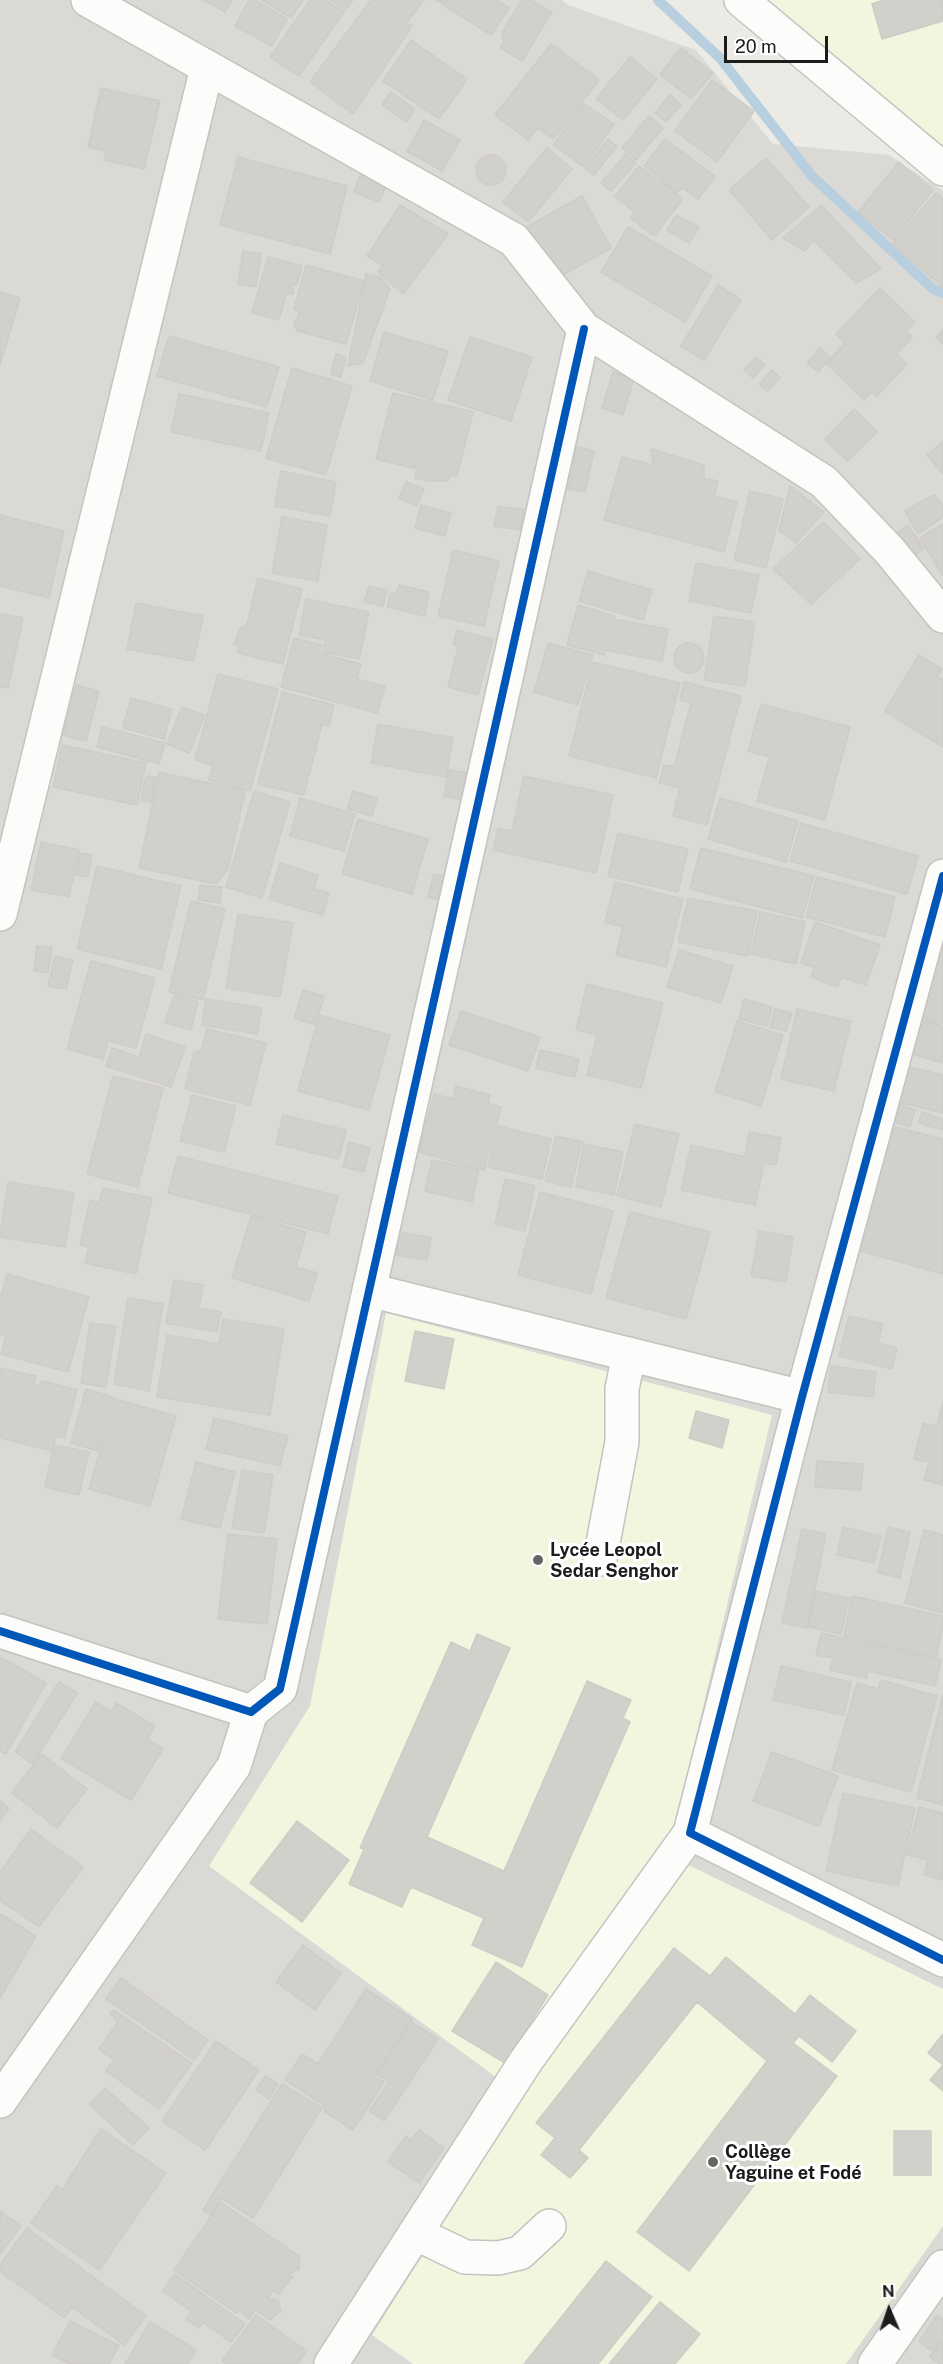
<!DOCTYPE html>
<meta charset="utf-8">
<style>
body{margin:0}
#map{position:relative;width:943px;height:2364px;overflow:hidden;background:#ebeae4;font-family:"Public Sans",sans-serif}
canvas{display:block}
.north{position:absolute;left:859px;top:2280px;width:60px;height:60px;-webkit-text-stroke:4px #fff;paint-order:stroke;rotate:358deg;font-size:16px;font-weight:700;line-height:24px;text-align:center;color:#1c1c1c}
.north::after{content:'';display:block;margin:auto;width:21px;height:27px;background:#1c1c1c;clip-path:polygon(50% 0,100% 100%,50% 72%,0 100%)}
.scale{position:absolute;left:724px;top:36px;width:104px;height:27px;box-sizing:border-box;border:3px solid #1c1c1c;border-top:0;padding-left:8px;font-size:18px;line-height:21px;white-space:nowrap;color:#1c1c1c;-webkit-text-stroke:4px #fff;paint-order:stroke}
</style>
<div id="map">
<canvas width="943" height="2364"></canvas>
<div class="north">N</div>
<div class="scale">20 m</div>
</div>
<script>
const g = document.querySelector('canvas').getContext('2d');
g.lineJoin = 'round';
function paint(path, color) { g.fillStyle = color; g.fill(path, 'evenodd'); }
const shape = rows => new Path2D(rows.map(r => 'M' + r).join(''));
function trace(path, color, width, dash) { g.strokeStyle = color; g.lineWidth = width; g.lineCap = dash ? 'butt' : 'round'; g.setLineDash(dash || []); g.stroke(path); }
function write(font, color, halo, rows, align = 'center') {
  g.font = font + ' "Public Sans",sans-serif'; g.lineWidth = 6; g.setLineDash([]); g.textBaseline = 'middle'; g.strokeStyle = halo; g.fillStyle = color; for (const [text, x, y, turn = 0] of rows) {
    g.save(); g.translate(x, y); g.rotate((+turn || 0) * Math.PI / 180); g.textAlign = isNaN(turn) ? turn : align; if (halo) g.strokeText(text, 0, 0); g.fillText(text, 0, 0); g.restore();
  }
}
const residential = shape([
 [0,0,562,0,568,5,696,50,773,144,889,155,943,191,943,2364,0,2364]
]);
const education = shape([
 [759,0,943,0,943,157],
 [386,1313,772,1415,668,1855,943,1989,943,2226,846,2364,413,2364,372,2335,523,2097,209,1866,310,1706]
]);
const stream = shape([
 [658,0,720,58,812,176,933,289,943,293]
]);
const building = shape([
 [203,0,232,0,225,12,203,0],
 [249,0,255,0,287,19,272,46,235,26,249,0],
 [262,0,303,0,291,18,262,0],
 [310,0,326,0,344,12,299,76,270,57,310,0],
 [331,0,353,0,345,10,331,0],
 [371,0,424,0,406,24,412,26,353,114,310,82,371,0],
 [436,0,497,0,509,8,491,35,436,0],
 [522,0,531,0,552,12,522,61,500,48,504,42,502,33,522,0],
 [884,0,943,0,943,21,882,39,872,4,884,0],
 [411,40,467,79,439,119,383,81,411,40],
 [551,44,599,80,553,139,538,128,528,140,495,115,551,44],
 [681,48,713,73,691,99,660,74,681,48],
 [630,57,657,79,623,120,596,99,630,57],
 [712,80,754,111,717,162,675,131,712,80],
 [101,88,160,101,144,169,104,160,106,151,88,147,101,88],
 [391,92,415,109,406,122,382,105,391,92],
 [670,95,681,105,666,122,655,113,670,95],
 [583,103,614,124,584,167,553,145,583,103],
 [649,116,663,128,636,160,622,148,649,116],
 [424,120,460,140,442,171,407,151,424,120],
 [608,139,617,146,594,175,585,169,608,139],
 [665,139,715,176,698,199,683,188,677,192,644,166,665,139],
 [547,148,572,169,528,222,503,202,547,148],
 [626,154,636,163,611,191,601,183,626,154],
 '476 170a15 15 0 1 1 30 0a15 15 0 1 1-30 0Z',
 [238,157,347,186,330,254,220,225,238,157],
 [766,158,809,207,772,240,729,190,766,158],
 [899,162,933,190,893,240,858,212,899,162],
 [639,166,657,180,633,211,615,196,639,166],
 [362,170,388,180,379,202,354,192,362,170],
 [660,180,683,199,654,236,630,218,660,180],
 [936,193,943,199,943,287,892,244,936,193],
 [582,196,611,248,554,280,525,228,582,196],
 [400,205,448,234,403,294,378,272,383,266,367,256,400,205],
 [821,205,881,269,856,283,813,240,805,251,783,238,821,205],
 [676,215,699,227,689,243,667,230,676,215],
 [628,227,712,276,685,322,601,272,628,227],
 [243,251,261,254,256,287,238,284,243,251],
 [268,257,302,266,297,284,287,286,293,288,293,294,286,294,279,320,252,313,268,257],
 [306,265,364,281,346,344,297,331,294,323,300,314,294,309,306,265],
 [366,274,380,277,390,289,363,363,348,366,366,274],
 [718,285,741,300,704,360,681,346,718,285],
 [880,288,915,322,906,331,912,338,896,354,907,364,877,396,872,391,864,400,826,363,845,343,836,334,880,288],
 [0,292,20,298,0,365,0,292],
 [943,329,943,344,936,338,943,329],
 [384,332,448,351,433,400,370,381,384,332],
 [169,336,279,367,267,407,157,376,169,336],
 [470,337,532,357,511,421,448,400,470,337],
 [820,348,830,357,818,372,807,363,820,348],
 [336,354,346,357,341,377,331,374,336,354],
 [756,357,765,365,753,378,744,370,756,357],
 [292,368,352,386,326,475,266,458,292,368],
 [772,370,780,378,767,391,759,384,772,370],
 [613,372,634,378,623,415,602,408,613,372],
 [393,393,473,412,457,476,451,476,447,481,430,481,415,478,417,469,376,459,393,393],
 [179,394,269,413,261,451,171,432,179,394],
 [854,409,877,432,847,461,825,439,854,409],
 [943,441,943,474,927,455,943,441],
 [577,447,594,451,585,492,568,489,577,447],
 [651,449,704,465,704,478,718,481,714,496,737,502,724,552,604,520,622,457,653,465,651,449],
 [281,471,336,482,330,516,275,506,281,471],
 [406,482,424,489,417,506,399,498,406,482],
 [790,486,824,512,796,543,779,531,790,486],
 [750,491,783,499,766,568,734,560,750,491],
 [934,495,943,505,943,517,918,534,905,511,934,495],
 [421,505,451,513,445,536,415,528,421,505],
 [498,506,524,510,520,530,494,526,498,506],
 [0,515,64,531,49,598,0,586,0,515],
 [282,517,327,525,318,581,272,573,282,517],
 [823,522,860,559,811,604,773,569,823,522],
 [943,524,943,576,920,538,943,524],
 [908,525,924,549,909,559,894,535,908,525],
 [453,550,499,561,484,626,438,616,453,550],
 [696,563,759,575,751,613,689,601,696,563],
 [588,571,652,590,643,620,579,601,588,571],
 [258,578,302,589,283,664,238,653,239,648,234,644,240,629,247,625,258,578],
 [399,585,429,592,425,616,387,607,390,594,396,594,399,585],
 [369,586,387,590,383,606,364,602,369,586],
 [306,599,369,612,359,659,323,652,325,640,299,635,306,599],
 [136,603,203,616,194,661,127,649,136,603],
 [578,605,615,616,613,619,668,629,662,661,605,650,604,655,567,645,578,605],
 [0,614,23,618,8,688,0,687,0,614],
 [714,616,755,622,745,686,704,680,714,616],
 [457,630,493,639,478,695,448,687,458,647,453,645,457,630],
 [294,638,322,645,319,653,361,664,357,679,385,686,377,713,281,687,294,638],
 [548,643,593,655,578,705,534,692,548,643],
 '674 658a15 15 0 1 1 30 0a15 15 0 1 1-30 0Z',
 [919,655,942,669,937,676,943,680,943,747,885,711,919,655],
 [593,662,680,683,656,778,569,756,593,662],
 [218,674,278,689,250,791,209,780,213,765,195,760,218,674],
 [684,682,741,696,707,825,673,816,680,788,659,783,664,765,674,767,691,703,680,700,684,682],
 [76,685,99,691,86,741,63,735,76,685],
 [282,692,334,705,329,726,322,724,304,795,258,784,282,692],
 [131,698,172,709,164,739,123,728,131,698],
 [761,704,850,727,825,820,757,801,769,757,748,751,761,704],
 [182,707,205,715,189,753,167,744,182,707],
 [378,724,453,738,446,777,371,763,378,724],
 [102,727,165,743,159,764,97,747,102,727],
 [62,745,146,763,137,805,53,787,62,745],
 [449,770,473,774,468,801,444,796,449,770],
 [159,772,245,791,228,869,216,884,139,868,159,772],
 [146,776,156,777,151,802,141,801,146,776],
 [524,776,613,795,596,873,493,850,498,828,512,831,524,776],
 [254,791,290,802,262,898,226,887,254,791],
 [353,791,377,798,372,816,347,809,353,791],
 [300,798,355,814,344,851,290,836,300,798],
 [720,798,798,821,786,862,708,839,720,798],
 [358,819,428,839,412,894,342,874,358,819],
 [801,823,918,856,907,894,790,861,801,823],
 [618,833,688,849,678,892,608,876,618,833],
 [41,842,79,850,69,897,31,890,41,842],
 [701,848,814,876,802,918,690,889,701,848],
 [80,853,92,855,88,877,76,875,80,853],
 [280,863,318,875,314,889,329,893,323,915,269,899,280,863],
 [97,866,181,886,161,969,77,949,97,866],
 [434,874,448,877,442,901,428,897,434,874],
 [817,877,895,897,885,937,806,917,817,877],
 [615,882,683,899,666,967,616,955,623,927,605,922,615,882],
 [200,885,222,887,220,903,198,900,200,885],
 [688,898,757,911,748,956,678,942,688,898],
 [191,901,225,909,203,1000,169,992,191,901],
 [760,912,805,922,796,964,751,954,760,912],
 [238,914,293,923,280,997,226,988,238,914],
 [815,922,880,945,866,985,841,977,838,987,811,977,814,967,801,963,815,922],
 [933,935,943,936,943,1023,922,1020,933,935],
 [37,946,52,947,48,973,34,971,37,946],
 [679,950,733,966,721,1003,667,987,679,950],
 [55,956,73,960,66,989,48,986,55,956],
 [91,961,155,978,136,1048,108,1041,103,1059,67,1049,91,961],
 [587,984,663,1003,641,1088,587,1075,597,1035,576,1030,587,984],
 [303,990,324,996,316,1025,294,1018,303,990],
 [174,995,198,1002,191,1030,165,1023,174,995],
 [206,999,262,1008,257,1034,202,1025,206,999],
 [744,999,772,1007,767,1026,739,1019,744,999],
 [775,1009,792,1013,786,1031,770,1027,775,1009],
 [797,1009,851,1021,834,1091,781,1079,797,1009],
 [461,1011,540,1037,528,1071,449,1045,461,1011],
 [319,1015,390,1035,369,1110,298,1091,319,1015],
 [922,1020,943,1026,943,1063,912,1054,922,1020],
 [737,1021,783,1035,761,1106,715,1092,737,1021],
 [207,1029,266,1043,250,1105,185,1089,194,1052,201,1051,207,1029],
 [146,1034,185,1047,171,1087,106,1066,112,1048,139,1057,146,1034],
 [540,1050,579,1059,575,1077,536,1068,540,1050],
 [901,1065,943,1075,943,1113,893,1101,901,1065],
 [113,1076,163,1088,138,1187,87,1174,113,1076],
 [456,1086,490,1095,488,1103,501,1107,484,1170,419,1152,434,1094,453,1099,456,1086],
 [192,1095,236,1106,224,1152,180,1141,192,1095],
 [892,1102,915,1110,910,1127,887,1119,892,1102],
 [922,1112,943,1119,943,1130,919,1123,922,1112],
 [283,1115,346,1130,339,1159,276,1144,283,1115],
 [635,1124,679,1134,661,1207,617,1196,635,1124],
 [888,1125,943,1139,943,1274,857,1250,888,1125],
 [498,1126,551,1139,542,1179,488,1167,498,1126],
 [749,1132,781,1138,776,1165,764,1163,755,1205,681,1190,691,1145,745,1157,749,1132],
 [556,1136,582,1142,571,1187,545,1181,556,1136],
 [349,1142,370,1148,364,1172,343,1167,349,1142],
 [584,1144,623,1152,614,1195,576,1187,584,1144],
 [178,1156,338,1196,328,1234,168,1193,178,1156],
 [432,1160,479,1170,472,1202,425,1191,432,1160],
 [505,1179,535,1186,525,1231,495,1224,505,1179],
 [8,1182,74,1193,65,1247,0,1237,8,1182],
 [103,1188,152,1198,136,1274,85,1263,89,1247,80,1245,90,1200,99,1203,103,1188],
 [540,1192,613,1211,591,1294,518,1275,540,1192],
 [630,1212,710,1232,686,1319,606,1298,630,1212],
 [251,1216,306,1232,296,1267,317,1273,309,1301,232,1278,251,1216],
 [759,1231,793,1237,786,1282,751,1276,759,1231],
 [399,1232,431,1238,427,1260,396,1255,399,1232],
 [7,1274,89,1297,68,1372,1,1354,6,1336,0,1334,0,1299,7,1274],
 [174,1280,203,1285,199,1308,221,1312,217,1332,166,1323,174,1280],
 [128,1298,163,1304,149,1391,114,1384,128,1298],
 [849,1316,883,1324,878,1343,897,1348,892,1369,839,1356,849,1316],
 [223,1319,284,1329,270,1415,157,1397,167,1335,219,1344,223,1319],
 [90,1323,116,1326,106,1387,81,1383,90,1323],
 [415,1331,454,1339,444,1389,405,1381,415,1331],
 [831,1366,876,1372,873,1397,828,1392,831,1366],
 [0,1368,36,1376,34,1383,38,1386,43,1381,77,1390,64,1438,56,1436,52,1451,0,1438,0,1368],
 [86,1389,113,1397,98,1451,71,1443,86,1389],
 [115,1399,176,1416,150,1506,89,1489,115,1399],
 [943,1401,943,1485,924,1480,929,1462,914,1459,923,1423,937,1426,943,1401],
 [696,1411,729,1420,722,1448,689,1438,696,1411],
 [214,1418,288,1436,280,1466,206,1449,214,1418],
 [54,1445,89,1452,79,1495,45,1487,54,1445],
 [817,1461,863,1464,861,1490,815,1487,817,1461],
 [196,1462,235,1472,220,1528,181,1519,196,1462],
 [242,1470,273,1475,264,1533,232,1528,242,1470],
 [843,1527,881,1536,874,1563,837,1555,843,1527],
 [888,1527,910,1532,900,1578,878,1573,888,1527],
 [802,1529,826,1534,807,1628,782,1623,802,1529],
 [924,1530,943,1535,943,1613,905,1603,924,1530],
 [228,1534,277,1539,267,1624,218,1619,228,1534],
 [816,1591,849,1598,841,1634,808,1627,816,1591],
 [852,1596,943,1616,943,1627,936,1657,844,1636,852,1596],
 [821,1633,941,1660,935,1686,868,1671,866,1678,830,1670,833,1658,816,1655,821,1633],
 [477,1634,510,1648,427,1837,504,1871,587,1681,631,1700,623,1718,630,1722,522,1967,472,1945,484,1918,411,1887,402,1907,349,1884,364,1849,360,1848,451,1642,470,1651,477,1634],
 [0,1657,46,1683,6,1754,0,1751,0,1657],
 [781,1666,851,1682,844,1715,773,1700,781,1666],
 [881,1680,937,1696,911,1792,832,1770,857,1683,878,1689,881,1680],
 [59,1682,77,1693,33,1764,15,1752,59,1682],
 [943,1695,943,1805,917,1798,943,1695],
 [96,1702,111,1712,116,1703,155,1726,147,1739,163,1749,131,1800,61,1758,96,1702],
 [772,1752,838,1776,819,1826,753,1801,772,1752],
 [42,1754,87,1789,57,1828,12,1793,42,1754],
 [843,1793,915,1808,898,1886,826,1871,843,1793],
 [0,1801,9,1808,0,1820,0,1801],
 [919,1807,943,1813,943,1880,924,1875,928,1860,907,1855,919,1807],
 [297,1821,349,1860,302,1922,250,1883,297,1821],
 [31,1829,83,1867,39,1927,0,1900,0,1872,31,1829],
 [0,1914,36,1936,0,1998,0,1914],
 [303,1945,341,1973,315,2010,276,1982,303,1945],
 [674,1948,710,1976,726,1957,795,2014,810,1995,856,2031,832,2062,799,2036,793,2043,837,2076,689,2271,637,2232,767,2061,697,2002,579,2150,588,2158,570,2178,541,2155,555,2138,536,2123,674,1948],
 [496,1962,548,1995,505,2063,452,2031,496,1962],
 [121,1978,208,2040,194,2060,106,1999,121,1978],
 [366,1989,412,2019,375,2077,384,2082,353,2130,324,2111,324,2105,285,2080,302,2054,318,2064,366,1989],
 [114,2010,192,2063,159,2109,106,2071,114,2060,99,2049,118,2022,110,2013,114,2010],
 [411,2022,438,2039,384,2121,369,2111,389,2082,377,2074,411,2022],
 [943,2034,943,2091,930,2080,943,2065,928,2053,943,2034],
 [216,2041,259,2070,205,2150,162,2121,216,2041],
 [266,2076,278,2084,269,2099,256,2090,266,2076],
 [282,2084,322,2108,253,2218,221,2198,211,2215,203,2210,282,2084],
 [105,2088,149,2128,133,2145,89,2104,105,2088],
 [101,2129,166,2173,99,2270,31,2223,57,2186,62,2190,101,2129],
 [419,2130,444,2148,419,2183,388,2162,406,2136,411,2140,419,2130],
 [894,2131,931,2131,931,2175,894,2175,894,2131],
 [221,2202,300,2257,299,2269,288,2274,293,2277,278,2294,274,2290,267,2298,278,2300,281,2311,270,2320,255,2310,249,2319,240,2311,236,2313,174,2270,221,2202],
 [0,2211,21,2226,0,2254,0,2211],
 [27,2228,146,2316,124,2345,72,2307,64,2318,0,2271,0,2265,27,2228],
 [606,2261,652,2297,598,2364,524,2364,606,2261],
 [175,2274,245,2324,231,2342,203,2322,199,2328,186,2319,192,2312,163,2291,175,2274],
 [660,2302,700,2334,675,2364,609,2364,660,2302],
 [256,2315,307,2351,297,2364,226,2364,222,2361,256,2315],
 [937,2315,943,2319,943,2335,932,2351,919,2342,937,2315],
 [70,2321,119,2346,109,2364,70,2364,52,2355,70,2321],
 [150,2322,196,2350,188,2364,125,2364,150,2322],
 [943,2339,943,2364,940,2364,930,2357,943,2339]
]);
const minor = shape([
 [88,0,514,240,584,329,824,482,889,550,943,616],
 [741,0,943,169],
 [943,876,802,1397,690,1833,943,1960],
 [0,914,207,68],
 [369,1290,802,1397],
 [600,1559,622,1442,622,1389,629,1354],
 [0,1631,251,1712,280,1689,584,329],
 [0,2101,234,1766,251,1712],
 [415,2233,465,2257,498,2258,520,2253,549,2226],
 [331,2364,526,2061,690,1833],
 [875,2364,943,2267]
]);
const cycleway = shape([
 [943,876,802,1397,690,1833,943,1960],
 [0,1631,251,1712,280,1689,584,329]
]);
const markers = [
 [538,1560,6,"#646462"],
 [713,2162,6,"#646462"]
];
const poiNames = [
 ["Lycée Leopol",550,1550],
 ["Sedar Senghor",550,1571],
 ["Collège",725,2152],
 ["Yaguine et Fodé",725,2173]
];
paint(residential, '#dad9d6');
paint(education, '#f2f6de');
trace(stream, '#b7cfde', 10);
paint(building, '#d1d0cb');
trace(building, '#ceccc6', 1.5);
trace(minor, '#c3c3c0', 36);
trace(minor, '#fcfcfb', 33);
trace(cycleway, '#0057b8', 8);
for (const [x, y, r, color] of markers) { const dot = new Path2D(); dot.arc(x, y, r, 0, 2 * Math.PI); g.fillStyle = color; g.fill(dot); trace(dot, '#fff', 2); }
write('bold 18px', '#1c1c1c', '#fff', poiNames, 'left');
</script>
